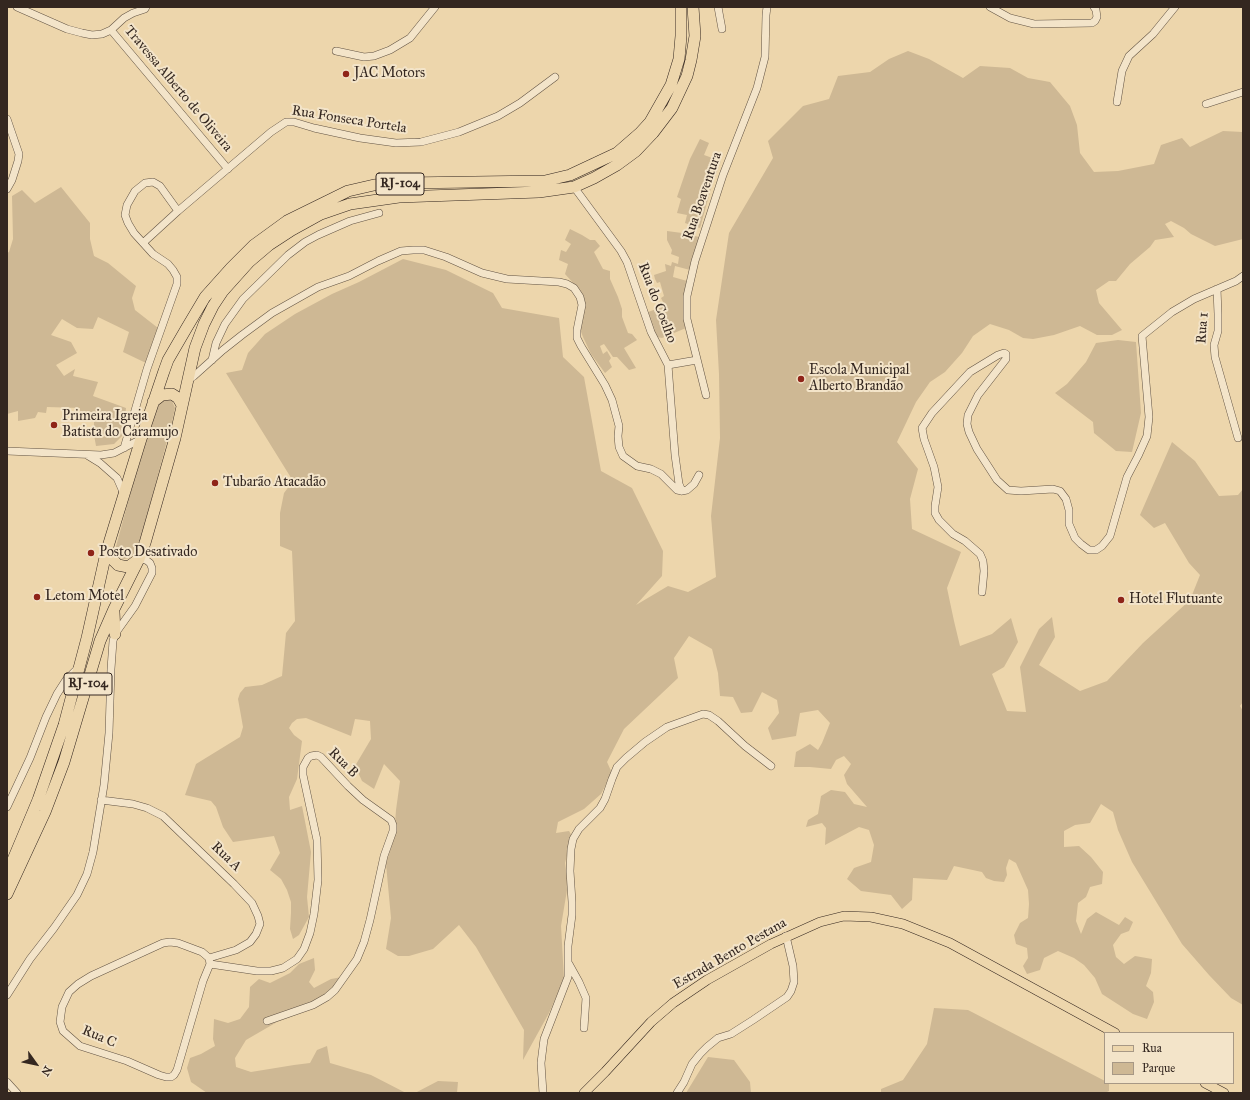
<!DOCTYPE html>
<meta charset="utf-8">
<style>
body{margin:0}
#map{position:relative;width:1250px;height:1100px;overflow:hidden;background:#edd6ac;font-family:"IM FELL Great Primer",serif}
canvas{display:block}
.frame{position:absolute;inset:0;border:8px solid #342720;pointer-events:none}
.legend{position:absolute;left:1104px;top:1032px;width:130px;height:52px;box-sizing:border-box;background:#f3e4c9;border:1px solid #a79885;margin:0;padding:5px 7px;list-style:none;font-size:12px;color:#342720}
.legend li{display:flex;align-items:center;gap:8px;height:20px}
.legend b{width:20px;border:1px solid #a79885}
.north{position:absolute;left:16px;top:1044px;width:40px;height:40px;-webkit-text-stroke:3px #f3e4c9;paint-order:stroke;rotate:123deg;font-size:11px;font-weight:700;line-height:16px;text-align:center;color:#342720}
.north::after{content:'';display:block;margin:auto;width:14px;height:18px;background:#342720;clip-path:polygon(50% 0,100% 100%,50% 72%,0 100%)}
</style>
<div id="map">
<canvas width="1250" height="1100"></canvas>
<div class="frame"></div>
<ul class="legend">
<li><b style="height:5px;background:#edd6ac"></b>Rua</li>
<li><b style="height:11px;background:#ceb894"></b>Parque</li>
</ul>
<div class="north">N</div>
</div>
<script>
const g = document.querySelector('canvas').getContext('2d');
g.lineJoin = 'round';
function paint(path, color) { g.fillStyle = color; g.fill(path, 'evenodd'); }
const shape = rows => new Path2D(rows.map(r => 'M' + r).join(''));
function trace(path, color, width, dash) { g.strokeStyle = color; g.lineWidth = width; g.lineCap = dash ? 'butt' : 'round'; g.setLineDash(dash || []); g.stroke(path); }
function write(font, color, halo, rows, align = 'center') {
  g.font = font + ' "IM FELL Great Primer",serif'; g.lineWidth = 4; g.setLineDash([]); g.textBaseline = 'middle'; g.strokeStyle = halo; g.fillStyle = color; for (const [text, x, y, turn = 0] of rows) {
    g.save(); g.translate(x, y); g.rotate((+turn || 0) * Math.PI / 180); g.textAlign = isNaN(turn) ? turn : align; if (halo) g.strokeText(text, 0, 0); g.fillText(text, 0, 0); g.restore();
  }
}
const green = shape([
 [908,51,929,59,963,78,980,66,1010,68,1028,78,1050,82,1070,106,1077,125,1080,153,1094,172,1118,171,1154,164,1161,145,1182,138,1190,147,1223,131,1243,132,1243,239,1215,246,1191,234,1184,228,1171,221,1165,224,1174,237,1155,240,1150,247,1130,264,1116,281,1109,281,1096,290,1099,303,1122,330,1112,335,1097,335,1080,326,1054,335,1033,339,1023,338,1009,330,990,324,973,336,962,353,945,372,930,382,916,402,897,442,918,469,910,499,912,529,961,552,947,588,954,621,960,646,992,634,1011,618,1018,642,1004,667,992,674,1007,711,1026,712,1020,667,1039,629,1052,617,1055,637,1039,665,1080,691,1107,681,1143,643,1190,600,1200,575,1189,563,1165,523,1154,528,1140,515,1172,442,1195,461,1219,496,1238,495,1243,489,1243,702,1240,706,1243,711,1243,1005,1231,998,1209,975,1182,944,1132,862,1118,830,1113,812,1101,804,1090,823,1075,825,1064,831,1064,847,1079,846,1091,857,1103,872,1102,884,1090,887,1086,897,1078,903,1076,921,1081,934,1087,919,1096,912,1119,925,1125,917,1133,922,1129,931,1121,934,1113,945,1116,957,1124,964,1135,956,1152,959,1151,973,1146,986,1153,992,1154,1002,1147,1019,1133,1014,1102,994,1095,978,1084,965,1074,958,1058,951,1044,958,1040,970,1027,974,1023,966,1028,958,1027,948,1016,944,1014,935,1020,923,1028,918,1029,904,1028,890,1016,863,1009,859,1006,868,1007,875,1004,882,994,881,986,878,982,872,954,866,947,880,913,878,912,900,902,909,891,895,861,891,847,879,854,868,871,862,874,845,869,830,859,827,825,845,826,828,822,823,806,827,808,820,818,814,821,796,831,790,845,792,854,804,867,807,847,784,844,775,851,764,844,756,836,760,831,769,810,767,794,767,796,752,810,744,818,750,822,743,830,723,818,710,800,713,796,736,772,740,768,728,779,713,777,700,762,692,752,712,741,713,733,697,720,696,718,673,712,649,689,636,674,658,678,678,624,729,607,762,612,773,601,794,584,809,558,822,556,833,569,831,572,836,565,863,568,884,561,926,564,979,549,1013,523,1060,524,1030,476,947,459,925,433,949,409,956,398,956,386,949,391,918,386,864,394,838,396,810,400,781,384,764,374,789,362,781,355,766,371,739,370,721,355,719,351,736,306,718,297,719,292,723,289,728,294,735,302,741,297,779,289,797,290,810,302,806,311,852,307,897,309,917,299,935,293,939,290,929,291,913,291,902,287,890,281,879,270,870,280,853,274,836,233,842,223,827,216,807,211,801,185,795,196,764,240,737,243,727,238,699,240,693,245,687,262,685,282,676,286,633,295,621,292,551,280,546,280,513,284,493,293,481,226,373,242,370,248,353,265,334,295,314,332,294,359,282,403,259,446,270,493,293,502,308,559,318,563,357,584,377,601,471,632,488,663,551,662,576,636,605,668,586,688,592,716,577,711,516,720,438,719,374,716,320,729,233,773,158,768,141,803,106,829,99,838,76,870,72,889,59],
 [700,139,709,143,704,155,721,161,712,185,700,228,685,223,687,215,677,213,681,199,677,197,690,159],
 [61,187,90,223,90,239,94,256,108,263,136,286,132,298,135,310,158,328,146,363,123,352,129,332,98,317,93,329,77,328,62,319,51,335,71,342,77,353,56,365,64,376,75,369,73,376,98,382,93,396,126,408,125,417,126,430,123,435,114,444,96,446,94,435,94,419,80,419,80,408,47,407,46,413,38,412,35,418,18,421,18,411,7,414,7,253,9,252,13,239,12,196,22,190,35,203],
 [570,229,582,235,590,240,595,240,600,246,594,252,603,269,610,271,610,279,618,297,622,309,622,317,628,333,632,334,637,340,624,348,636,368,629,370,617,357,613,357,604,344,600,346,603,354,607,351,611,358,609,361,612,367,605,373,591,354,583,337,580,329,585,306,576,286,565,274,568,264,559,260,561,250,566,252,571,244,565,240],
 [667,231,682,233,699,237,690,270,675,266,673,277,687,281,684,314,686,328,662,338,657,337,653,332,648,312,665,306,661,298,664,296,660,282,657,283,655,279,654,275,666,271,665,264,671,266,672,262,678,264,679,257,671,254,672,250,667,240],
 [1118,340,1136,342,1141,413,1132,452,1116,451,1094,433,1093,422,1055,393,1067,384,1086,362,1096,343],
 [168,399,172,401,175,408,172,422,141,539,136,551,130,558,124,559,119,557,115,550,137,469,156,410,162,400],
 [314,958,315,970,309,982,314,988,331,979,342,977,317,1007,277,1022,246,1040,235,1058,236,1067,251,1072,294,1065,310,1063,317,1050,327,1046,330,1063,371,1075,406,1093,207,1093,191,1082,187,1068,190,1058,201,1054,215,1046,213,1039,214,1019,228,1023,240,1019,249,1007,250,987,259,979,270,983,290,973,299,964],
 [934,1008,968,1010,1105,1081,1105,1083,1109,1084,1109,1091,1105,1093,881,1093,881,1089,903,1080,927,1044],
 [708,1057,734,1060,750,1082,751,1093,686,1093],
 [438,1081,458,1082,457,1093,415,1093]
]);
const minor = shape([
 [17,7,67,29,82,33,92,35,102,34,111,30,228,169],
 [718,7,722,29],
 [990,7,1010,18,1034,24,1092,23,1095,21,1097,17,1096,10,1094,7],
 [111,30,124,18,133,13,145,9,146,7],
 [336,51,364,57,374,56,390,50,410,38,435,7],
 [1117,102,1122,71,1129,56,1153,34,1175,7],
 [1206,104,1243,92],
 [7,119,19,154,18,161,12,180,7,189],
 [574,187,621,251,627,262,651,332,668,365,675,455,679,484,682,491],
 [143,243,178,211,271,132,286,122,294,122,314,128,360,138,396,143,421,142,459,132,498,116,520,103,555,77],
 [1217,289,1218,314,1218,331,1214,345,1215,357,1238,438],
 [212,360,216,343,225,324,243,299,288,255,305,242,318,235,350,221,379,213],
 [668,365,697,360],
 [188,380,194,376,223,350,242,335,272,313,318,287,349,276,378,261,401,251,413,250,424,250,446,257,482,273,507,279,559,282,567,284,574,288,580,297,582,305,577,330,577,338,581,346,605,385,612,400,619,426,618,436,619,447,623,456,637,466,651,469,661,474,677,490,682,491],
 [706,395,687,319,687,296,695,261,723,175,757,88,765,57,766,15,767,7],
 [124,448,147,369,177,284,177,277,173,270,168,264,153,254,134,233,128,223,125,215,127,205,135,191,145,183,153,182,160,186,178,211],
 [7,451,101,455,114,453,141,439],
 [87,455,100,463,117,478,124,494],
 [682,491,687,490,694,484,699,475],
 [982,592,984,571,983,561,980,554,965,541,953,534,939,520,935,513,935,506,938,487,934,467,924,439,922,428,932,413,970,372,998,355,1004,353,1006,354,1006,359,978,395,968,415,967,424,969,432,977,449,997,480,1008,490,1021,491,1053,489,1060,491,1066,499,1069,510,1069,524,1075,538,1081,544,1089,550,1096,550,1102,546,1110,536,1127,477,1138,456,1147,436,1149,417,1142,336,1172,312,1194,299,1236,281,1243,276],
 [101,800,133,804,147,808,163,816,234,884,252,903,258,916,260,924,256,934,250,942,236,950,209,958],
 [7,807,30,758,46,717,57,694,66,680,78,668],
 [170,942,178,943,202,952,209,958,210,964,203,981,177,1070,174,1075,171,1077,166,1077,159,1075,127,1061,80,1046,63,1031,60,1022,62,1007,69,992,78,984,91,976,163,943,170,942],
 [210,964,257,971,271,971,283,968,297,959,304,949,310,933,314,914,318,880,317,840,303,775,303,767,308,758,311,756,317,755,321,757,348,786,363,800,391,820,393,825,393,831,384,856,370,920,364,942,357,959,335,990,327,997,313,1005,267,1021],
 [569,964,579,982,586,998,584,1028],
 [7,995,30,959,54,928,77,895,87,874,93,852,104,785,109,733,111,669,113,641,115,634,135,606,152,573,152,568,150,563,146,560,139,559],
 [7,1082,17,1093],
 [543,1093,541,1063,544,1039,568,977,568,946,572,915,572,902,570,871,571,849,573,839,579,829,600,808,605,799,612,779,617,767,626,758,645,742,667,727,703,714,709,715,718,721,745,746,771,766],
 [677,1093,684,1082,692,1064,700,1054,707,1047,718,1038,731,1034,753,1020,787,997,791,991,794,982,793,966,786,936]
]);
const major = shape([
 [1205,1083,1224,1093],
 [584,1093,605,1072,651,1022,673,1003,707,980,771,944,820,922,844,916,871,917,903,924,950,943,1115,1033]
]);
const highway = shape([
 [153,402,162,395,172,394,178,398,182,405],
 [106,553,118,565,128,567,139,559],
 [114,612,115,634],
 [7,874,38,800,64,725,87,638,106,553,141,439,164,371,168,360,186,329,205,297,231,268,254,245,287,221,348,191,374,185,404,183,545,181,570,175,617,153,640,133,650,122,671,85,679,59,681,36,681,7],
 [7,894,45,812,64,762,100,641,114,609,139,559,145,543,175,438,195,348,204,324,213,306,223,291,249,262,269,245,292,230,321,214,350,204,399,197,539,192,574,187,594,178,617,165,636,151,653,133,672,108,687,76,691,60,695,36,693,7]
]);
const markers = [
 [346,74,4,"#8f2418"],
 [801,379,4,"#8f2418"],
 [54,425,4,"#8f2418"],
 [215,483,4,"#8f2418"],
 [91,553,4,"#8f2418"],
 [37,597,4,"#8f2418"],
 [1121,600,4,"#8f2418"]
];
const shields = [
 [400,184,48],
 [88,684,48]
];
const shieldNames = [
 ["RJ-104",400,184],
 ["RJ-104",88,684]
];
const poiNames = [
 ["JAC Motors",354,74],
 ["Escola Municipal",809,371],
 ["Alberto Brandão",809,387],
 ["Primeira Igreja",62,417],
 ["Batista do Caramujo",62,433],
 ["Tubarão Atacadão",223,483],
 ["Posto Desativado",99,553],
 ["Letom Motel",45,597],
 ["Hotel Flutuante",1129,600]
];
const streetNames = [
 ["Travessa Alberto de Oliveira",178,89,50],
 ["Rua Fonseca Portela",349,120,9],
 ["Rua Boaventura",703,196,-71],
 ["Rua do Coelho",657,303,69],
 ["Rua 1",1203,328,-86],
 ["Rua B",343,763,45],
 ["Rua A",226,857,44],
 ["Estrada Bento Pestana",730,954,-30],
 ["Rua C",99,1037,23]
];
paint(green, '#ceb894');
trace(minor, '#625343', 8);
trace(major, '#342720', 10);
trace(highway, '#342720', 12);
trace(minor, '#f3e4c9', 7);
trace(major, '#edd6ac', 9);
trace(highway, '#edd6ac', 11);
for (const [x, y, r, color] of markers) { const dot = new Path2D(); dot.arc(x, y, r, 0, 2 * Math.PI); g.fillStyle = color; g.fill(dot); trace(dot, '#f3e4c9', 1.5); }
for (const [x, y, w] of shields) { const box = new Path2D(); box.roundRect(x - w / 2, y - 11, w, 22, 3); g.fillStyle = '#f3e4c9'; g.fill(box); trace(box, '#342720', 1); }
write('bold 13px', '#342720', null, shieldNames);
write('14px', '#342720', '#f3e4c9', poiNames, 'left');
write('14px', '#342720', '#f3e4c9', streetNames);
</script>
